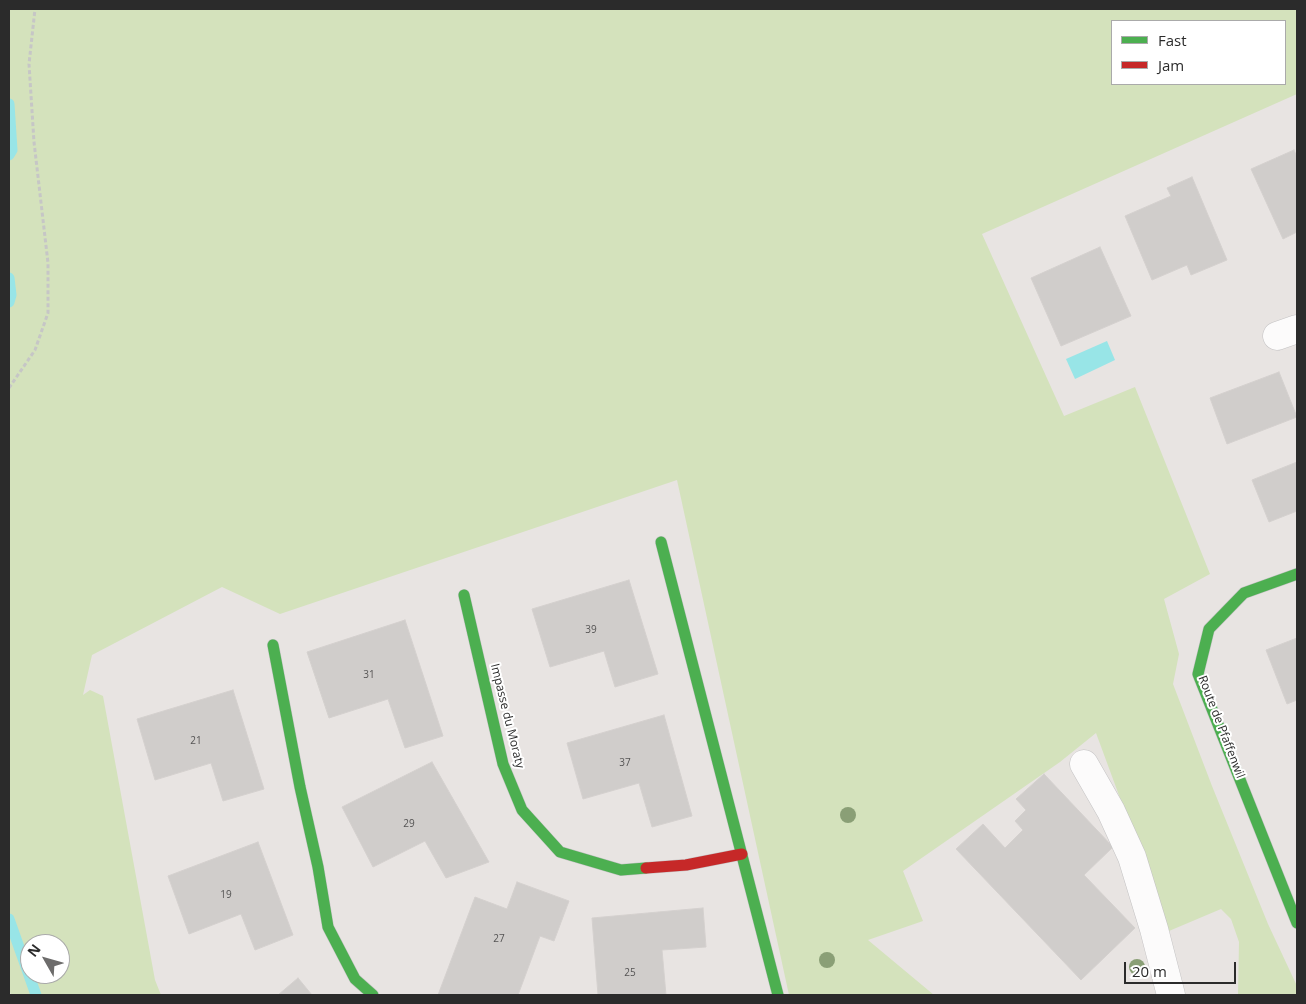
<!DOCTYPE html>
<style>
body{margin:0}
#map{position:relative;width:1306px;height:1004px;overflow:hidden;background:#e8e4e2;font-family:"Open Sans",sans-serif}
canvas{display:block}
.frame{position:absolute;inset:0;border:10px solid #2b2b2b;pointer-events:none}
.legend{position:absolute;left:1111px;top:20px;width:175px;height:65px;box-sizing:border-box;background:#fff;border:1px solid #aaa;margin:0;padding:6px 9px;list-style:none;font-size:15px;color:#2b2b2b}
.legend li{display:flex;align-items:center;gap:10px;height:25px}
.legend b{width:25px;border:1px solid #aaa}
.north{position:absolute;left:20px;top:934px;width:50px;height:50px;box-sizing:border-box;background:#fff;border:1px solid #aaa;border-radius:50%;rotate:308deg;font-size:14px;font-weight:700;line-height:20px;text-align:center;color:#2b2b2b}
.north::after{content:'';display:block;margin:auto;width:18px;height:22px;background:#6d6c6b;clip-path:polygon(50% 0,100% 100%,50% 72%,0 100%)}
.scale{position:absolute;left:1124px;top:962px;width:112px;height:22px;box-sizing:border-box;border:2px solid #2b2b2b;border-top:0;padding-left:6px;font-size:15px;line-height:18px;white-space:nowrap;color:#2b2b2b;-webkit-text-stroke:4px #fff;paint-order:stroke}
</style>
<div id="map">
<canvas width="1306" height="1004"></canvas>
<div class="frame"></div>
<ul class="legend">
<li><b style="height:6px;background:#4caf50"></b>Fast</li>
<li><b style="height:6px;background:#c62828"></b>Jam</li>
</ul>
<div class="north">N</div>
<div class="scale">20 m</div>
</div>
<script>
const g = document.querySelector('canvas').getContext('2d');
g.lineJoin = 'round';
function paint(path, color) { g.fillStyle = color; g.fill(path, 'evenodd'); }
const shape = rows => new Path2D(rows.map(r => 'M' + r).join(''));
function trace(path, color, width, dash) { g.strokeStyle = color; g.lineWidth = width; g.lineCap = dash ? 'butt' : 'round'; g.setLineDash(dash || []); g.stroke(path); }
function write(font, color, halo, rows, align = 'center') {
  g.font = font + ' "Open Sans",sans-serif'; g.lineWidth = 4; g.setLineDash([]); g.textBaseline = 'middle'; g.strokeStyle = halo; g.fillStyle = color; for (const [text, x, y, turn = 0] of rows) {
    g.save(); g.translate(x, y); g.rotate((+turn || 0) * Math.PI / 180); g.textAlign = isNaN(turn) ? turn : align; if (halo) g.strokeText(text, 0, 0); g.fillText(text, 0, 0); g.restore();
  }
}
const green = shape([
 [9,9,1297,9,1297,94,982,234,1064,416,1135,387,1210,574,1164,599,1179,654,1173,684,1212,786,1268,924,1297,986,1297,995,1238,995,1239,942,1231,919,1221,909,1169,931,1096,733,1060,762,903,871,923,921,868,940,934,995,789,995,677,480,280,614,222,587,92,655,83,695,90,690,103,696,155,980,161,995,11,995,9,989],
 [1112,21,1285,21,1285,84,1112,84],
 [30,944,60,944,60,974,30,974]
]);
const water = shape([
 [1107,341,1115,360,1075,379,1066,359]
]);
const stream = shape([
 [9,104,12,150,9,155],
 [9,278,11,295,9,302],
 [9,919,36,995]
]);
const building = shape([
 [1294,150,1297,157,1297,232,1283,239,1251,169,1294,150],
 [1192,177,1227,260,1191,275,1187,265,1152,280,1125,216,1171,196,1167,188,1192,177],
 [1100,247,1131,316,1061,346,1031,278,1100,247],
 [1279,372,1297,417,1227,444,1210,398,1279,372],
 [1297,462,1297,511,1269,522,1252,480,1297,462],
 [629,580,658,674,615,687,604,651,550,667,532,609,629,580],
 [405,620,443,736,405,748,388,699,329,718,307,652,405,620],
 [1297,638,1297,700,1287,704,1266,650,1297,638],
 [233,690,264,789,223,801,211,763,155,780,137,719,233,690],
 [664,715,692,816,652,827,639,783,583,799,567,743,664,715],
 [432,762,489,862,446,878,425,841,373,867,342,807,432,762],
 [1044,774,1113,847,1084,875,1135,928,1081,980,956,849,983,824,1005,848,1023,830,1015,821,1026,810,1016,799,1044,774],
 [258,842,293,935,255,950,241,914,189,934,168,876,258,842],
 [517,882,569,901,554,941,540,936,518,995,438,995,475,897,507,909,517,882],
 [703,908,706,947,662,950,666,995,598,995,592,918,703,908],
 [298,978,312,995,278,995,298,978]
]);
const path = shape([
 [9,388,35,350,48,313,48,263,34,142,29,64,35,9]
]);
const street = shape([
 [1277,336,1297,329],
 [1084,764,1111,811,1132,857,1154,929,1171,995]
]);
const fast = shape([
 [661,542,778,995],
 [1297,574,1244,593,1209,629,1198,674,1297,923],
 [464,595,503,764,522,810,560,852,621,870,646,868],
 [273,645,300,787,318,867,328,927,355,979,373,995]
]);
const jam = shape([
 [646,868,686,865,742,854]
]);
const trees = [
 [848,815],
 [827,960],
 [1137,967]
];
const numberNames = [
 ["39",591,630],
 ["31",369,675],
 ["21",196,741],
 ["37",625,763],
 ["29",409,824],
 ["19",226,895],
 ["27",499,939],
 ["25",630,973]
];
const streetNames = [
 ["Impasse du Moraty",507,716,76],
 ["Route de Pfaffenwil",1221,727,69]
];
paint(green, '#d4e2bc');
paint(water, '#98e5e7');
trace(stream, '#98e5e7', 11);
paint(building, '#d0cdcb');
trace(building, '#d4d0ce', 1);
trace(street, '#c3c2c3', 29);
trace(fast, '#c3c2c3', 12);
trace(jam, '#c3c2c3', 12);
trace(path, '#c6c6c6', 3, [4, 2.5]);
trace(street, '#fcfbfb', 28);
trace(fast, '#4caf50', 11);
trace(jam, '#c62828', 11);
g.fillStyle = '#8a9f76';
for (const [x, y] of trees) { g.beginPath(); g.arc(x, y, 8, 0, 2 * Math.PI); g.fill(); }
write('10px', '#555454', null, numberNames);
write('12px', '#2b2b2b', '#fff', streetNames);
</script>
